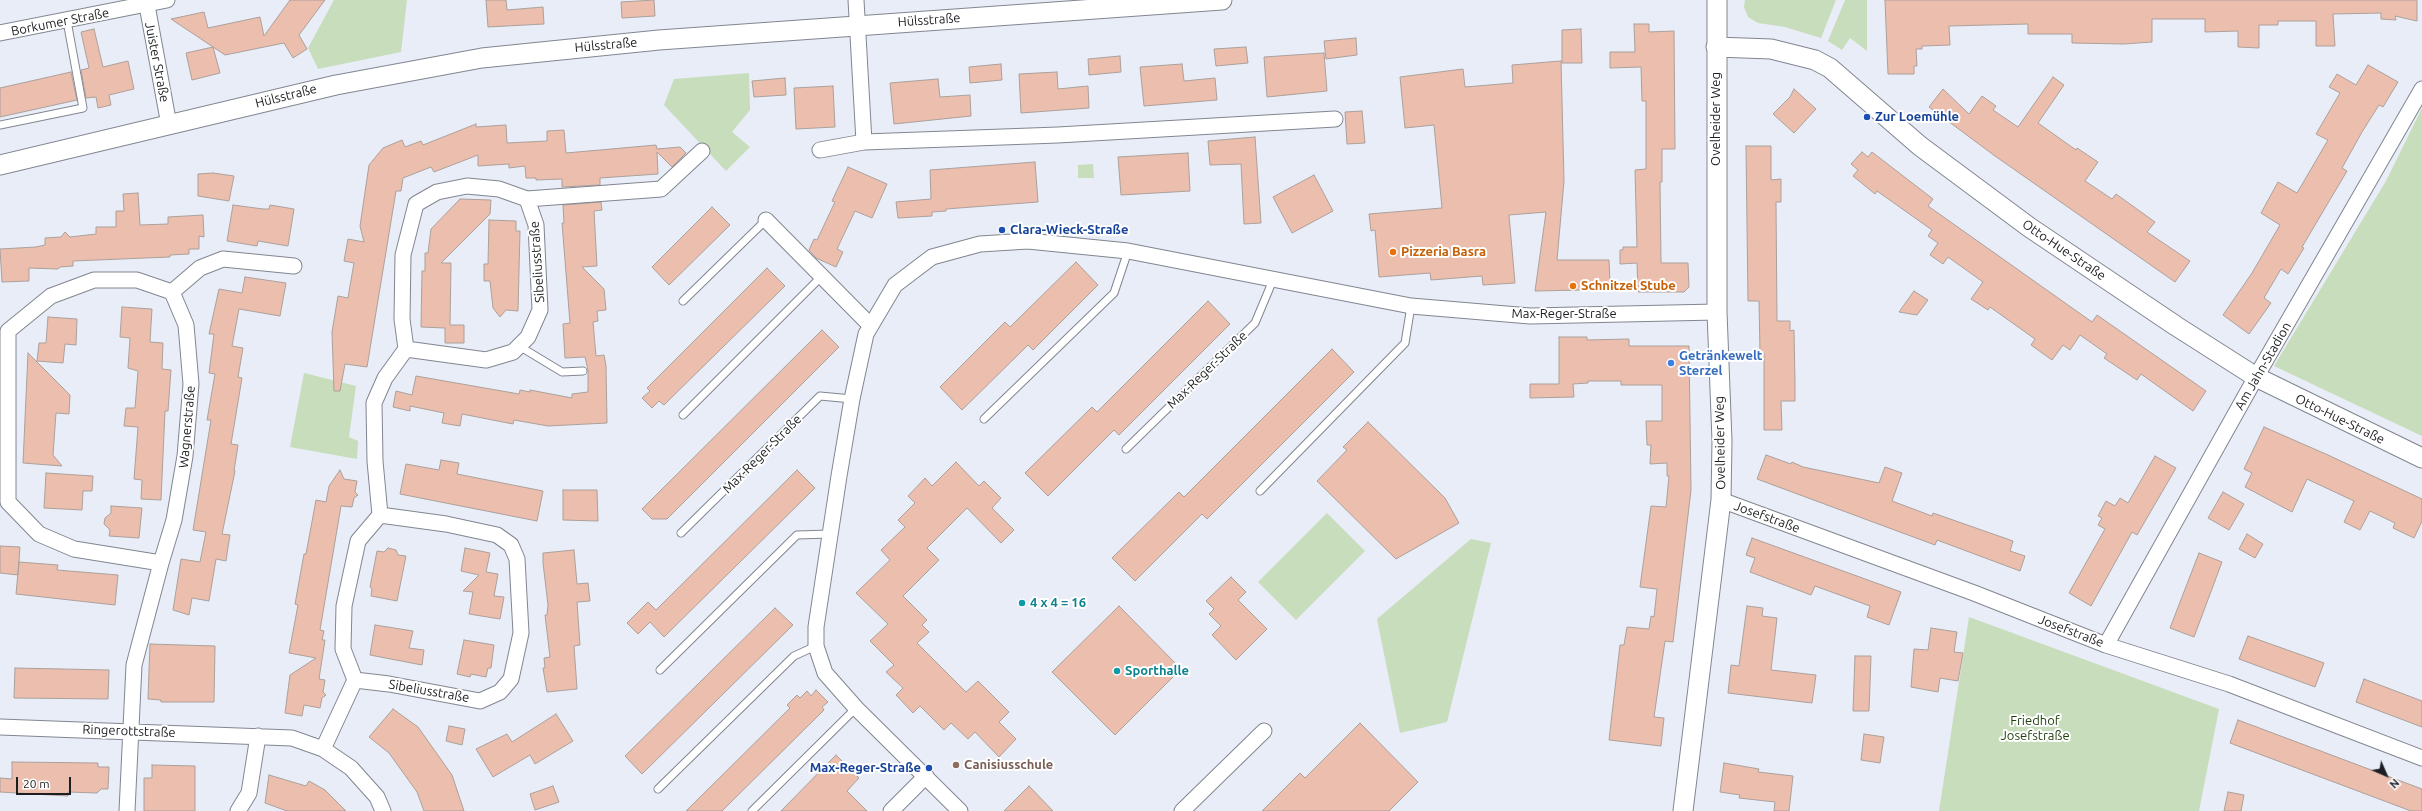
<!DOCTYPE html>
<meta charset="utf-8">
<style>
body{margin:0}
#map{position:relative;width:2422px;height:811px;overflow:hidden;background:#e8edf8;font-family:Ubuntu,sans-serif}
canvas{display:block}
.north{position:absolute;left:2366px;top:755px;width:40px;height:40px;-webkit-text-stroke:3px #fff;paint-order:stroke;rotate:135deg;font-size:11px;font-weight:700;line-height:16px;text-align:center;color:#1d1e22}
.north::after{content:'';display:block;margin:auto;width:14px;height:18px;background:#1d1e22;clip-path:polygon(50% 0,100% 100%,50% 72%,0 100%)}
.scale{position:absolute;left:16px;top:777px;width:55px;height:18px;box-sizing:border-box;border:2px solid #1d1e22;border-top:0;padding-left:5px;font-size:12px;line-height:14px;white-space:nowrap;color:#1d1e22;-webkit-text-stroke:3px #fff;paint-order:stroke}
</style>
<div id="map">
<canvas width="2422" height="811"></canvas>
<div class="north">N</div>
<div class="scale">20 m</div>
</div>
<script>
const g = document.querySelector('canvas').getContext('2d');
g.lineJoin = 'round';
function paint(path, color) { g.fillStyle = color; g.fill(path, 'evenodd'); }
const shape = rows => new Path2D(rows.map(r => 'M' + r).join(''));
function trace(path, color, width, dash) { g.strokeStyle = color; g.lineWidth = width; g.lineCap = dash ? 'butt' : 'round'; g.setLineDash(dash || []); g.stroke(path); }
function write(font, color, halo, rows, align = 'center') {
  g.font = font + ' Ubuntu,sans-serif'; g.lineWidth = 4; g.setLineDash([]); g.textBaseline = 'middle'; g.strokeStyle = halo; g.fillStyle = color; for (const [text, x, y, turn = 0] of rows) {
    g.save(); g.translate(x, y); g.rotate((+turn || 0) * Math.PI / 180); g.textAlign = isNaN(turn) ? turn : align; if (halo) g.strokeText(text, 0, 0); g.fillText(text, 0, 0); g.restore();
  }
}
const green = shape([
 [334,0,407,0,401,52,318,69,308,48],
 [1745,0,1836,0,1821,38,1785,27,1758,23,1748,17,1744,7],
 [1845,0,1867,0,1867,51,1850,38,1842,50,1828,41],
 [749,73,750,110,732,132,750,147,726,171,664,105,674,79],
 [2422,108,2422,436,2274,366,2386,181],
 [1093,164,1094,178,1078,178,1078,165],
 [304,373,356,386,349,437,358,441,357,459,290,447],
 [1327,513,1365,551,1296,620,1258,582],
 [1471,539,1491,543,1447,722,1400,733,1377,619],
 [1969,617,2219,709,2199,811,1939,811]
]);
const building = shape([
 [290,0,325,0,299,35,307,49,293,58,284,43,225,55,213,47,220,73,192,80,186,53,213,47,171,19,204,12,208,28,260,17,264,36,290,0],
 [486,0,506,0,507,10,543,7,544,24,488,27,486,0],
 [654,0,655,16,622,18,621,2,654,0],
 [1885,0,2417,0,2417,21,2395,16,2396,20,2381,19,2381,13,2333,14,2335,46,2316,46,2316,21,2278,21,2278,25,2259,25,2259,48,2238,47,2238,31,2205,32,2205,19,2152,19,2152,42,2124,44,2072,43,2072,34,2028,34,2028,24,1949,26,1950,45,1922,46,1922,49,1916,49,1917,66,1914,66,1914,74,1888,74,1885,0],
 [1634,24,1649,24,1649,32,1674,31,1675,149,1662,149,1662,182,1660,182,1661,263,1688,263,1689,287,1684,292,1638,292,1637,263,1620,264,1620,250,1623,250,1623,247,1637,247,1635,170,1646,169,1646,101,1642,101,1641,67,1610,68,1610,52,1635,52,1634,24],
 [94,29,103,67,128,61,134,89,109,95,111,105,98,108,96,97,86,98,81,70,89,68,81,32,94,29],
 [1581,29,1582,63,1562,63,1562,30,1581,29],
 [1356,38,1357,55,1326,59,1324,41,1356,38],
 [1246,47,1248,63,1216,66,1214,49,1246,47],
 [1324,53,1327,91,1267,97,1264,57,1324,53],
 [1120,56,1121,72,1089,75,1088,59,1120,56],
 [1561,61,1564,181,1557,260,1609,260,1610,283,1582,283,1582,290,1535,291,1546,212,1509,215,1515,283,1483,285,1482,276,1431,280,1430,273,1379,277,1375,230,1371,231,1369,214,1442,208,1434,125,1405,128,1400,77,1463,69,1465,87,1513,83,1512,65,1561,61],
 [1001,64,1002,80,970,83,969,67,1001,64],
 [1182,64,1184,81,1215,78,1217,100,1144,106,1140,67,1182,64],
 [2368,65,2398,82,2383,107,2379,105,2362,132,2342,168,2347,171,2302,247,2304,248,2288,274,2281,269,2264,298,2271,303,2249,334,2223,315,2252,273,2280,225,2261,213,2278,182,2297,193,2328,140,2316,134,2340,93,2329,87,2337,74,2356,85,2368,65],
 [71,72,77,100,0,117,0,88,71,72],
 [1057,72,1058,89,1088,86,1089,108,1021,113,1019,74,1057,72],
 [2053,77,2064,85,2038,123,2076,150,2077,148,2098,162,2085,181,2112,199,2116,194,2155,222,2147,232,2190,261,2175,282,1995,156,1929,107,1943,89,1969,114,1982,96,1996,106,1993,110,2018,127,2053,77],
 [785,78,786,95,754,97,752,81,785,78],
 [938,79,940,97,970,95,971,116,894,124,890,83,938,79],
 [833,86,835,127,796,129,794,88,833,86],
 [1794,89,1816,109,1794,133,1773,114,1790,97,1794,89],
 [1362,111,1365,143,1347,144,1345,112,1362,111],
 [476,124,476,127,506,125,507,143,547,141,547,131,564,130,566,153,656,145,657,149,680,147,686,153,672,167,657,152,658,174,600,178,600,185,562,187,562,179,536,180,536,178,526,178,525,166,509,168,509,164,478,166,478,155,434,172,431,167,403,178,401,191,396,191,367,367,345,364,340,391,334,391,332,332,338,296,348,298,351,280,354,263,344,261,348,239,364,242,360,226,369,165,383,148,402,140,405,147,421,141,423,145,476,124],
 [1255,137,1261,223,1244,224,1241,164,1210,165,1208,141,1255,137],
 [1746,146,1771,146,1771,180,1781,179,1781,202,1776,202,1777,321,1790,321,1790,331,1794,330,1795,382,1795,401,1781,401,1782,430,1764,430,1764,353,1760,353,1759,301,1748,301,1746,146],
 [1862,152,1868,157,1872,152,1933,199,1928,206,2092,322,2097,315,2206,391,2193,411,2141,374,2137,380,2104,358,2107,354,2080,335,2070,350,2063,345,2052,360,2031,345,2035,339,1990,307,1988,310,1971,299,1983,282,1948,257,1943,264,1930,255,1938,243,1928,236,1932,230,1877,191,1875,194,1853,176,1858,170,1851,164,1862,152],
 [1188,153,1190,191,1121,195,1118,157,1188,153],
 [1035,162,1038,202,946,209,946,211,932,212,932,216,898,218,896,202,931,199,930,170,1035,162],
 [848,167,887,184,872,218,855,211,837,249,843,252,836,267,816,258,809,250,814,239,817,240,835,202,832,201,848,167],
 [213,173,234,176,229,201,198,196,198,174,213,173],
 [1314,175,1333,211,1292,233,1273,197,1314,175],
 [138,193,140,225,168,224,168,217,203,215,204,237,199,236,199,249,189,249,189,254,170,255,170,257,73,261,73,266,60,267,58,269,29,268,29,281,2,282,0,249,36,247,45,245,45,238,61,237,65,232,70,237,96,234,96,227,116,227,116,211,124,211,123,194,138,193],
 [460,199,491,200,490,214,441,263,451,263,450,325,464,325,464,343,445,343,445,328,421,327,422,271,425,271,425,253,428,253,431,229,460,199],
 [601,202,602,210,594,211,597,266,582,267,604,289,606,310,597,311,598,321,593,322,596,356,604,355,606,366,607,423,548,426,514,420,513,424,462,414,460,426,442,423,444,413,410,406,410,411,393,407,396,391,412,395,416,376,519,394,520,390,530,392,530,390,572,398,572,394,588,392,588,370,585,357,565,358,563,324,570,323,562,223,564,223,563,205,601,202],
 [233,205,263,209,269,209,270,205,294,209,288,246,258,241,257,246,227,241,233,205],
 [712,207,730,225,669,285,652,267,712,207],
 [489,220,516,221,516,231,520,231,518,311,506,310,500,317,493,308,490,281,484,281,484,264,488,264,489,220],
 [1076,262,1098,285,1033,350,1028,345,962,410,940,387,1005,322,1010,327,1076,262],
 [767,268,785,286,664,405,659,401,652,408,642,398,650,391,647,388,767,268],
 [245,277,286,283,280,316,239,309,232,346,243,348,238,377,242,378,231,444,238,445,234,471,235,471,222,534,230,535,228,547,226,561,216,559,209,601,192,598,189,615,173,610,181,559,200,562,206,532,193,530,211,420,207,420,215,374,209,373,214,334,209,334,219,289,242,293,245,277],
 [1914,291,1928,300,1917,315,1899,312,1914,291],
 [1208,301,1230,324,1119,435,1114,430,1048,496,1025,473,1092,407,1097,412,1208,301],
 [122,307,152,309,150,342,163,343,162,369,171,370,168,411,165,411,161,500,141,499,142,480,134,479,138,427,124,426,126,408,135,408,138,371,128,368,130,338,120,337,122,307],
 [48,317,77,319,76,345,65,344,63,363,37,361,39,343,46,343,48,317],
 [822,330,839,347,667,519,652,519,642,509,822,330],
 [1559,337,1587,337,1587,340,1629,339,1629,346,1689,346,1691,490,1673,642,1665,641,1654,717,1664,718,1661,746,1609,740,1620,645,1624,645,1627,627,1649,629,1651,616,1654,617,1657,589,1640,587,1651,506,1666,507,1669,476,1667,476,1667,463,1650,464,1651,445,1647,445,1646,421,1662,421,1662,385,1621,385,1621,381,1588,381,1588,383,1573,384,1574,397,1530,398,1530,384,1559,384,1559,337],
 [1332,349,1354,372,1207,519,1202,514,1135,581,1112,558,1179,492,1184,497,1332,349],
 [28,353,70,395,69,414,56,413,53,455,62,466,23,463,28,353],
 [1368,422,1445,498,1459,523,1396,559,1317,481,1347,450,1343,447,1368,422],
 [2264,427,2328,455,2422,499,2422,521,2414,538,2393,528,2395,523,2370,511,2360,530,2344,522,2354,501,2307,479,2292,512,2245,487,2252,473,2244,469,2264,427],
 [1766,455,1791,464,1792,462,1803,467,1879,483,1885,467,1902,473,1892,501,1932,516,1933,513,2013,541,2010,551,2025,556,2020,571,1937,540,1935,545,1757,479,1766,455],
 [2155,456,2176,468,2137,535,2132,532,2091,606,2069,593,2105,529,2098,525,2102,518,2098,516,2106,501,2115,506,2120,498,2128,503,2155,456],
 [441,460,459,463,457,474,543,491,537,521,400,494,406,464,439,470,441,460],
 [956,462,979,486,984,481,1001,498,992,508,1014,530,1001,543,967,508,927,548,939,560,903,596,927,620,922,625,929,632,917,643,966,692,978,681,1009,712,999,722,1016,739,999,757,975,732,968,739,951,723,944,730,920,706,913,713,896,695,903,688,886,672,894,665,870,641,888,624,856,593,890,560,881,550,905,527,898,520,915,503,908,496,925,478,932,486,956,462],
 [340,470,344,479,357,481,355,492,358,495,354,498,352,507,341,506,320,630,324,631,322,640,325,640,319,679,325,680,323,692,326,695,322,698,320,708,304,705,302,716,285,713,290,675,316,658,289,653,298,605,295,604,304,554,306,554,316,500,326,502,329,486,340,470],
 [797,470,815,488,664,637,650,622,638,634,627,623,648,602,656,610,797,470],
 [46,473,93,476,92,491,83,491,82,510,44,508,46,473],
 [563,490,597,490,598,521,563,520,563,490],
 [2223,492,2244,504,2229,530,2208,518,2223,492],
 [111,506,142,508,139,538,109,536,110,530,104,524,105,518,111,513,111,506],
 [2247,534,2263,544,2255,558,2239,549,2247,534],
 [1752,538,1901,592,1889,625,1867,617,1870,606,1815,586,1811,595,1750,572,1755,558,1746,555,1752,538],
 [0,546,20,547,18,575,0,573,0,546],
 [388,548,396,550,398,555,406,556,397,601,371,596,372,588,370,587,377,551,384,552,388,548],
 [465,548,490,553,486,572,498,574,494,596,504,597,500,619,469,614,473,592,463,591,479,575,461,571,465,548],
 [574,550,577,584,588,583,590,601,577,602,580,645,574,646,577,689,547,692,543,668,545,668,544,658,550,657,545,615,547,615,548,605,543,563,543,553,574,550],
 [2199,553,2222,562,2194,637,2170,628,2199,553],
 [19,562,58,565,57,570,118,575,115,605,16,594,19,562],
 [1231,577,1246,592,1238,600,1267,629,1236,660,1212,635,1221,626,1209,614,1214,609,1206,601,1231,577],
 [1119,606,1181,669,1115,735,1052,672,1119,606],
 [1747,606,1763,608,1762,616,1777,618,1771,670,1816,675,1812,703,1728,693,1731,665,1739,666,1747,606],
 [775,608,793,625,642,774,625,756,775,608],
 [375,625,413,631,409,648,424,650,422,665,370,655,375,625],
 [1931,628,1957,632,1954,652,1963,653,1958,681,1940,678,1938,692,1911,687,1914,649,1928,650,1931,628],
 [2248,636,2324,663,2315,687,2239,659,2248,636],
 [464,640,494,645,491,668,488,668,486,677,471,674,470,677,457,674,464,640],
 [150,644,215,646,214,702,161,702,161,700,148,699,150,644],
 [1855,656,1871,656,1869,711,1853,711,1855,656],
 [15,668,109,670,108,699,14,698,15,668],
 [2364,679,2422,701,2422,727,2356,702,2364,679],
 [816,690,828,702,822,707,824,710,722,811,686,811,790,708,787,705,797,695,800,698,807,691,811,696,816,690],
 [393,709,418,727,452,775,464,811,424,811,417,792,389,753,369,737,393,709],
 [556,714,573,741,535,764,530,755,493,777,476,749,507,734,512,742,556,714],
 [2238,720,2422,789,2422,811,2411,811,2230,743,2238,720],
 [1360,723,1418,782,1389,811,1262,811,1300,773,1305,778,1360,723],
 [449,726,465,729,462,745,446,741,449,726],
 [1864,734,1884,737,1880,763,1861,760,1864,734],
 [836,755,859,778,847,791,867,811,781,811,836,755],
 [12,762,98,763,98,767,109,767,108,789,101,789,97,793,68,792,68,796,0,792,0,778,12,779,12,762],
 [1724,763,1759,769,1758,772,1793,776,1789,811,1774,811,1775,802,1739,798,1740,795,1720,792,1724,763],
 [152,765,195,766,195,811,144,811,144,778,152,778,152,765],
 [269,775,306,786,309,781,325,790,346,811,287,811,265,803,269,775],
 [553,786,559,802,535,810,530,794,553,786],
 [1029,786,1053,811,1004,811,1029,786],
 [2228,792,2244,795,2241,811,2224,811,2228,792]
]);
const service = shape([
 [0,125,83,108,67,21],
 [683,301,766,220],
 [519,346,562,372,583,371],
 [683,415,821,277],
 [984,419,1114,293,1128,251],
 [1126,449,1255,323,1273,280],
 [1260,491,1405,343,1411,306],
 [681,533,820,396,852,399],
 [660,670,797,535,830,534],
 [658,789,794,656,816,646],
 [752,811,856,708]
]);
const minor = shape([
 [146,0,169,125],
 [0,33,167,0],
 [864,142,1058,135,1335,119],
 [820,150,864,142,856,0],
 [527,199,661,189,702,151],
 [766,220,870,325],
 [94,280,137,280,172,292,186,325,191,384,185,456,174,520,161,563,74,549,39,534,8,502,8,331,51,296,94,280],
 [172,292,200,268,223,259,294,266],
 [1721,500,1974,593,2106,645,2229,684,2422,758],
 [2106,645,2256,377,2422,89],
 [355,680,389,684,480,701,500,692,511,679,521,633,517,559,511,545,497,535,446,524,380,515],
 [0,727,292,738,323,749,351,768,377,797,383,811],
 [323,749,355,680,343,649,344,606,358,541,380,515,375,461,374,403,385,378,406,349,402,319,403,255,416,204,437,192,467,186,499,189,527,199,536,225,540,310,528,337,513,352,486,360,406,349],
 [127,811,134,665,161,563],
 [238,811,249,793,258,736],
 [891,811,926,776],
 [960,811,856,708,825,673,816,646,816,627,839,476,852,399,866,334,895,285,932,257,980,244,1028,241,1128,251,1411,306,1530,316,1717,312],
 [1182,811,1264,731]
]);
const tertiary = shape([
 [1716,47,1771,49,1815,60,1830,68,1920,146,2029,227,2176,326,2256,377,2422,458],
 [0,165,336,85,482,58,659,40,1222,0],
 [1683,811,1721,500,1722,441,1717,312,1717,0]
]);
const markers = [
 [1867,117,4,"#1a4fb4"],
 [1002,230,4,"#1a4fb4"],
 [1393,252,4,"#e8710a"],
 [1573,286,4,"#e8710a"],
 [1671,363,4,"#3f7fe0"],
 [1022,603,4,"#0f9aa8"],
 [1117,671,4,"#0f9aa8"],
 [956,765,4,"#8d6e63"],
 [929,768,4,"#1a4fb4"]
];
const streetNames = [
 ["Hülsstraße",929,20,-4],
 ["Borkumer Straße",60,22,-11],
 ["Hülsstraße",606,45,-5],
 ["Juister Straße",157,62,79],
 ["Hülsstraße",286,96,-14],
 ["Ovelheider Weg",1716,119,-90],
 ["Otto-Hue-Straße",2064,250,34],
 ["Sibeliusstraße",537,262,-94],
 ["Max-Reger-Straße",1564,314],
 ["Am Jahn-Stadion",2263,366,-60],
 ["Max-Reger-Straße",1207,370,-44],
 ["Otto-Hue-Straße",2340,419,26],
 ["Wagnerstraße",187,427,-85],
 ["Ovelheider Weg",1720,443,-91],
 ["Max-Reger-Straße",762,454,-45],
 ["Josefstraße",1767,517,20],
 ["Josefstraße",2071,631,21],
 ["Sibeliusstraße",429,691,10],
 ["Ringerottstraße",129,731,2]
];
const transitNames = [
 ["Zur Loemühle",1875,117],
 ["Clara-Wieck-Straße",1010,230],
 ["Max-Reger-Straße",921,768,"right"]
];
const foodNames = [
 ["Pizzeria Basra",1401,252],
 ["Schnitzel Stube",1581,286]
];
const shopNames = [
 ["Getränkewelt",1679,356],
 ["Sterzel",1679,371]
];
const cultureNames = [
 ["4 x 4 = 16",1030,603],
 ["Sporthalle",1125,671]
];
const parkNames = [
 ["Friedhof",2035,721],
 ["Josefstraße",2035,736]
];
const educationNames = [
 ["Canisiusschule",964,765]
];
paint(green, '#c7ddbc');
paint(building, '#ebbeae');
trace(building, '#aca09b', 1);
trace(service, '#818690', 9);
trace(minor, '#818690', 17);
trace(tertiary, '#818690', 21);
trace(service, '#fff', 7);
trace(minor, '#fff', 15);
trace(tertiary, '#fff', 19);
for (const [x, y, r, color] of markers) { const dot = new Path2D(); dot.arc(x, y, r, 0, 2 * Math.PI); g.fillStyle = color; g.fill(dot); trace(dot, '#fff', 1.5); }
write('13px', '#1d1e22', '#fff', streetNames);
write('bold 13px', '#164399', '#fff', transitNames, 'left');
write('bold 13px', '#c56008', '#fff', foodNames, 'left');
write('bold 13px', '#366cbe', '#fff', shopNames, 'left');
write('bold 13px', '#0d838f', '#fff', cultureNames, 'left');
write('13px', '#1f3f0b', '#fff', parkNames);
write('bold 13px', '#785e54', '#fff', educationNames, 'left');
</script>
